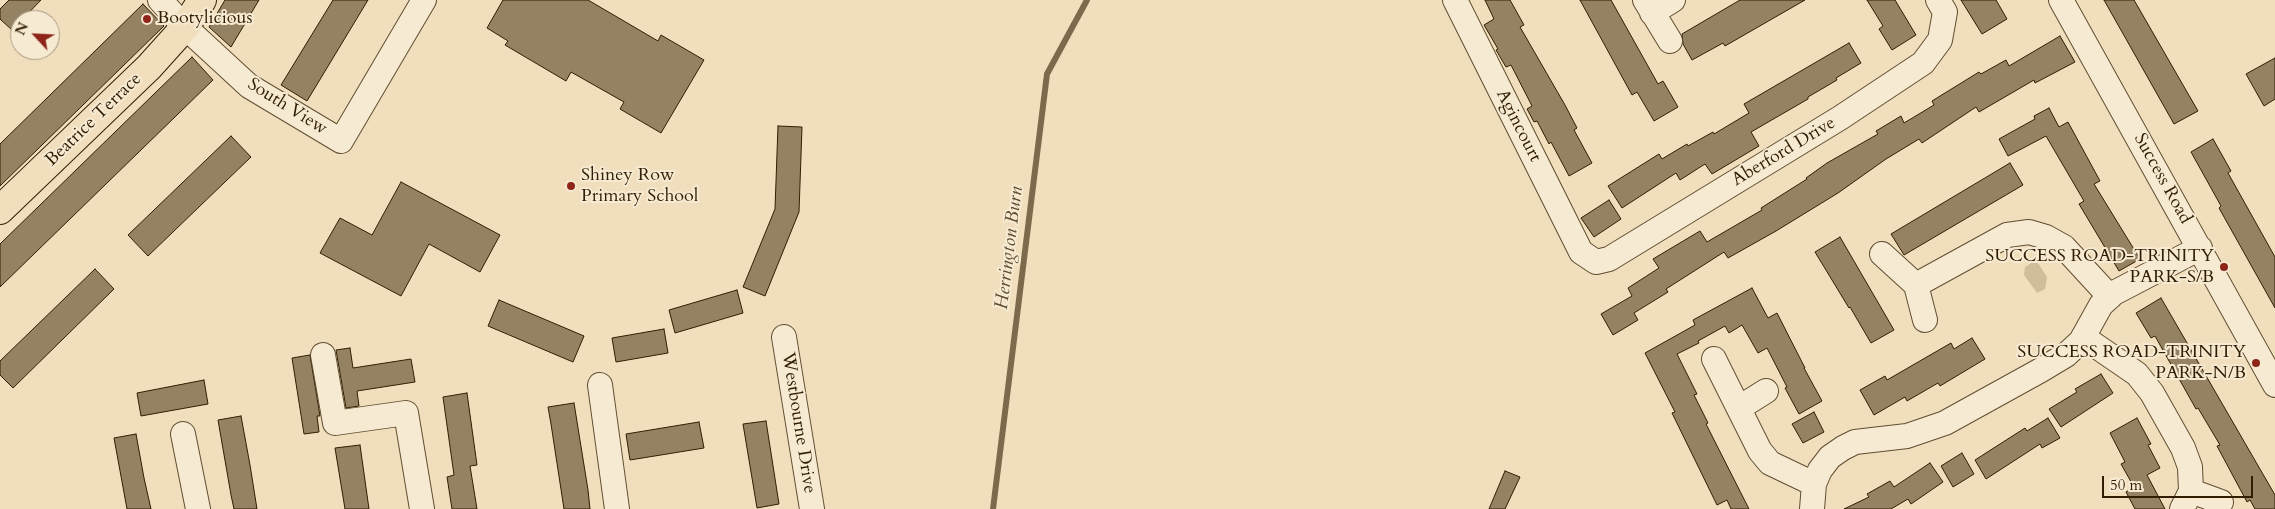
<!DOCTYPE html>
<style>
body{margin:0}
#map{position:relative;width:2275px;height:509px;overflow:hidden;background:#f1debc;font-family:Cardo,serif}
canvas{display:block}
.north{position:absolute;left:10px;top:10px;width:50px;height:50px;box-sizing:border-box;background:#f6ead3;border:1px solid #a7987f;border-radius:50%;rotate:295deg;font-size:14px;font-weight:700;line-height:20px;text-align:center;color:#311e02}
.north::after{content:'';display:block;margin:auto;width:18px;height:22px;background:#8f2418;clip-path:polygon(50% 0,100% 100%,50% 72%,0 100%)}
.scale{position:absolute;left:2102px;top:476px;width:151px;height:22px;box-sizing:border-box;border:2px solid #311e02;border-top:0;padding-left:6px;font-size:15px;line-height:18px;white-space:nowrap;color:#311e02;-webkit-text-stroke:4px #f6ead3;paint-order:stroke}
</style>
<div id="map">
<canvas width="2275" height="509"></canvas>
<div class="north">N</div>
<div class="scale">50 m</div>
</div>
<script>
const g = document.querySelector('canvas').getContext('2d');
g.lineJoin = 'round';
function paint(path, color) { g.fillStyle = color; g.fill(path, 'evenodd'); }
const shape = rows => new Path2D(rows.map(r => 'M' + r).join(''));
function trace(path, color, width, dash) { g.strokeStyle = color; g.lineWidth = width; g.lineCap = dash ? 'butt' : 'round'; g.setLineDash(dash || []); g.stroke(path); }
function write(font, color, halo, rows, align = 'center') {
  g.font = font + ' Cardo,serif'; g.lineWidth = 4; g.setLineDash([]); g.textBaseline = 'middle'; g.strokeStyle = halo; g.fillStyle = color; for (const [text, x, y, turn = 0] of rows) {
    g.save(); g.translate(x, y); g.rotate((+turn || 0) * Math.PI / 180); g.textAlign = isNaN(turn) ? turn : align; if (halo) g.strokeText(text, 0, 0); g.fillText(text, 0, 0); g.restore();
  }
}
const green = shape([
 [2036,260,2047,277,2045,289,2037,293,2024,275,2025,267]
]);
const stream = shape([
 [993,509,1047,74,1087,0]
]);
const building = shape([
 [9,0,41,0,12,30,0,19,0,9,9,0],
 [225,0,259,0,231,47,209,27,225,0],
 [333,0,368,0,307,101,281,85,333,0],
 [503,0,588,0,658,41,661,35,704,60,661,133,620,109,624,102,571,72,566,81,505,45,508,41,487,28,503,0],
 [1485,0,1510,0,1524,25,1520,27,1565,105,1577,128,1574,130,1592,163,1569,176,1551,142,1549,144,1537,121,1534,122,1527,109,1532,106,1511,65,1506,67,1496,50,1498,49,1484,25,1494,19,1485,0],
 [1580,0,1611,0,1658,84,1663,81,1678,107,1654,121,1637,92,1632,95,1580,0],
 [1740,0,1805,0,1725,46,1723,43,1692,60,1683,44,1682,34,1740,0],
 [1867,0,1895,0,1916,35,1892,50,1879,29,1883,26,1867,0],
 [1961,0,1996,0,2007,19,1982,34,1961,0],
 [2104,0,2134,0,2198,111,2174,124,2104,0],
 [143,4,164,26,0,186,0,144,143,4],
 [2060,36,2075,62,2035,83,2034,80,1979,112,1976,107,1922,143,1919,139,1886,159,1838,193,1776,231,1728,258,1724,252,1666,289,1668,292,1634,313,1638,320,1613,335,1601,314,1632,296,1628,288,1659,268,1653,259,1700,231,1707,242,1762,210,1761,208,1807,179,1806,178,1827,163,1878,134,1876,131,1901,116,1904,123,1934,105,1932,101,1979,72,1981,74,2006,60,2009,66,2060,36],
 [1849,43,1861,63,1836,78,1837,80,1808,97,1808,99,1751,132,1759,146,1712,174,1705,164,1680,180,1676,173,1622,208,1608,186,1659,154,1662,159,1687,144,1688,146,1713,132,1714,134,1749,113,1744,104,1849,43],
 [192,57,213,80,0,287,0,244,192,57],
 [2275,58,2275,99,2264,106,2246,74,2275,58],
 [2049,108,2059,127,2068,122,2100,181,2094,184,2140,259,2119,271,2079,204,2084,201,2046,136,2008,156,1999,139,2035,119,2034,116,2049,108],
 [778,126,802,127,799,212,765,296,743,287,775,209,778,126],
 [231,136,251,157,148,256,128,235,231,136],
 [2213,139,2231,171,2228,173,2275,257,2275,308,2219,208,2221,206,2191,152,2213,139],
 [2010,163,2023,185,1904,255,1891,234,2010,163],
 [401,182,500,235,480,272,429,244,401,296,320,253,340,218,372,235,401,182],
 [1609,200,1621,219,1594,237,1581,218,1609,200],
 [1840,237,1894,330,1871,343,1850,307,1849,308,1815,252,1840,237],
 [95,269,114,289,13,388,0,375,0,361,95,269],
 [1752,288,1768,318,1777,313,1805,368,1804,368,1822,401,1799,414,1785,388,1787,387,1767,348,1758,353,1742,325,1729,333,1725,326,1698,341,1699,343,1677,354,1697,394,1694,395,1708,423,1706,424,1749,509,1731,509,1727,500,1717,505,1672,413,1675,412,1645,353,1695,325,1693,320,1752,288],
 [737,290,743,313,675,333,669,310,737,290],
 [2161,298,2275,495,2275,509,2255,509,2250,500,2247,502,2217,446,2220,445,2198,408,2196,409,2155,336,2151,338,2136,313,2161,298],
 [499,300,584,336,573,362,488,326,499,300],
 [664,329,668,353,616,362,612,338,664,329],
 [1972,338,1985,359,1940,386,1938,383,1907,401,1905,397,1874,415,1860,390,1885,376,1887,380,1951,343,1954,349,1972,338],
 [350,348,353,368,411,359,415,382,357,391,359,406,346,408,336,350,350,348],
 [310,355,320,416,317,416,319,432,304,434,292,358,310,355],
 [2101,374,2113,393,2061,427,2049,409,2077,392,2075,389,2101,374],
 [204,380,208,404,141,416,137,393,204,380],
 [467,393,477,465,470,466,477,509,452,509,447,477,454,475,443,397,467,393],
 [574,403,588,490,590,509,564,509,551,424,548,407,574,403],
 [1814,412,1824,432,1803,443,1792,424,1814,412],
 [241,416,250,465,257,509,234,509,231,495,218,420,241,416],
 [2048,418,2060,438,2042,448,2040,444,1986,479,1975,460,2025,428,2027,431,2048,418],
 [2137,418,2151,444,2148,445,2160,468,2147,475,2165,509,2135,509,2126,492,2134,487,2121,464,2125,462,2110,433,2137,418],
 [766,421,779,504,757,508,743,424,766,421],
 [699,422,704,448,630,460,626,434,699,422],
 [136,434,144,478,151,509,127,509,114,438,136,434],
 [360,445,369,509,345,509,335,448,360,445],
 [1962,453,1974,474,1953,487,1941,466,1962,453],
 [1930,463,1943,482,1911,504,1908,499,1891,509,1844,509,1869,497,1867,494,1890,481,1894,487,1930,463],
 [1505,471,1520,477,1505,509,1489,509,1505,471]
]);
const minor = shape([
 [160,0,185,27,249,86,341,141,424,0],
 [1455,0,1581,252,1596,262,1609,259,1840,118,1923,63,1940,40,1945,12,1938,0],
 [1645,0,1670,41],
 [2061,0,2275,385],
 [1652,13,1673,0],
 [1882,254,1916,285,1925,320],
 [1916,285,2007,235,2029,232,2046,237,2064,247,2110,297],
 [784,337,812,509],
 [2083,337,2137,374,2152,393,2183,448,2190,467,2191,491,2182,509],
 [323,355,335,423,406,413,422,509],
 [1714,359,1760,451,1770,463,1814,484],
 [600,385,617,509],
 [1739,408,1766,391],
 [183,434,198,509],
 [2191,491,2221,502],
 [1812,509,1814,484,1820,470,1830,457,1843,448,1855,442,1907,436,1945,423,2041,370,2066,355,2081,341,2101,305,2114,293,2200,248]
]);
const major = shape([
 [0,210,149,67,185,27,202,0]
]);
const markers = [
 [147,19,5,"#8f2418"],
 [571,186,5,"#8f2418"],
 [2224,267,5,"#8f2418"],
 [2256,363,5,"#8f2418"]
];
const poiNames = [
 ["Bootylicious",157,19],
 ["Shiney Row",581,176],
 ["Primary School",581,197],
 ["SUCCESS ROAD-TRINITY",2214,257,"right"],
 ["PARK-S/B",2214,278,"right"],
 ["SUCCESS ROAD-TRINITY",2246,353,"right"],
 ["PARK-N/B",2246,374,"right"]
];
const streetNames = [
 ["South View",287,107,32],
 ["Beatrice Terrace",94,120,-44],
 ["Agincourt",1518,126,63],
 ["Aberford Drive",1784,152,-31],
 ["Success Road",2162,179,61],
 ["Westbourne Drive",798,423,81]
];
const waterNames = [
 ["Herrington Burn",1010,248,-83]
];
paint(green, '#d0bd9c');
trace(stream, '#7d6a4c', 6);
paint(building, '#958263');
trace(building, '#311e02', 1);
trace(minor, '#614e30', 26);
trace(major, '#311e02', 30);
trace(minor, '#f6ead3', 24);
trace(major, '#f1debc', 28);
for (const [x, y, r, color] of markers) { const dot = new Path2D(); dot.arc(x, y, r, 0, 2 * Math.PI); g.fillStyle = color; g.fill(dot); trace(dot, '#f6ead3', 2); }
write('18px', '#311e02', '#f6ead3', poiNames, 'left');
write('18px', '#311e02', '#f6ead3', streetNames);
write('italic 19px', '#5d4a2d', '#f6ead3', waterNames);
</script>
